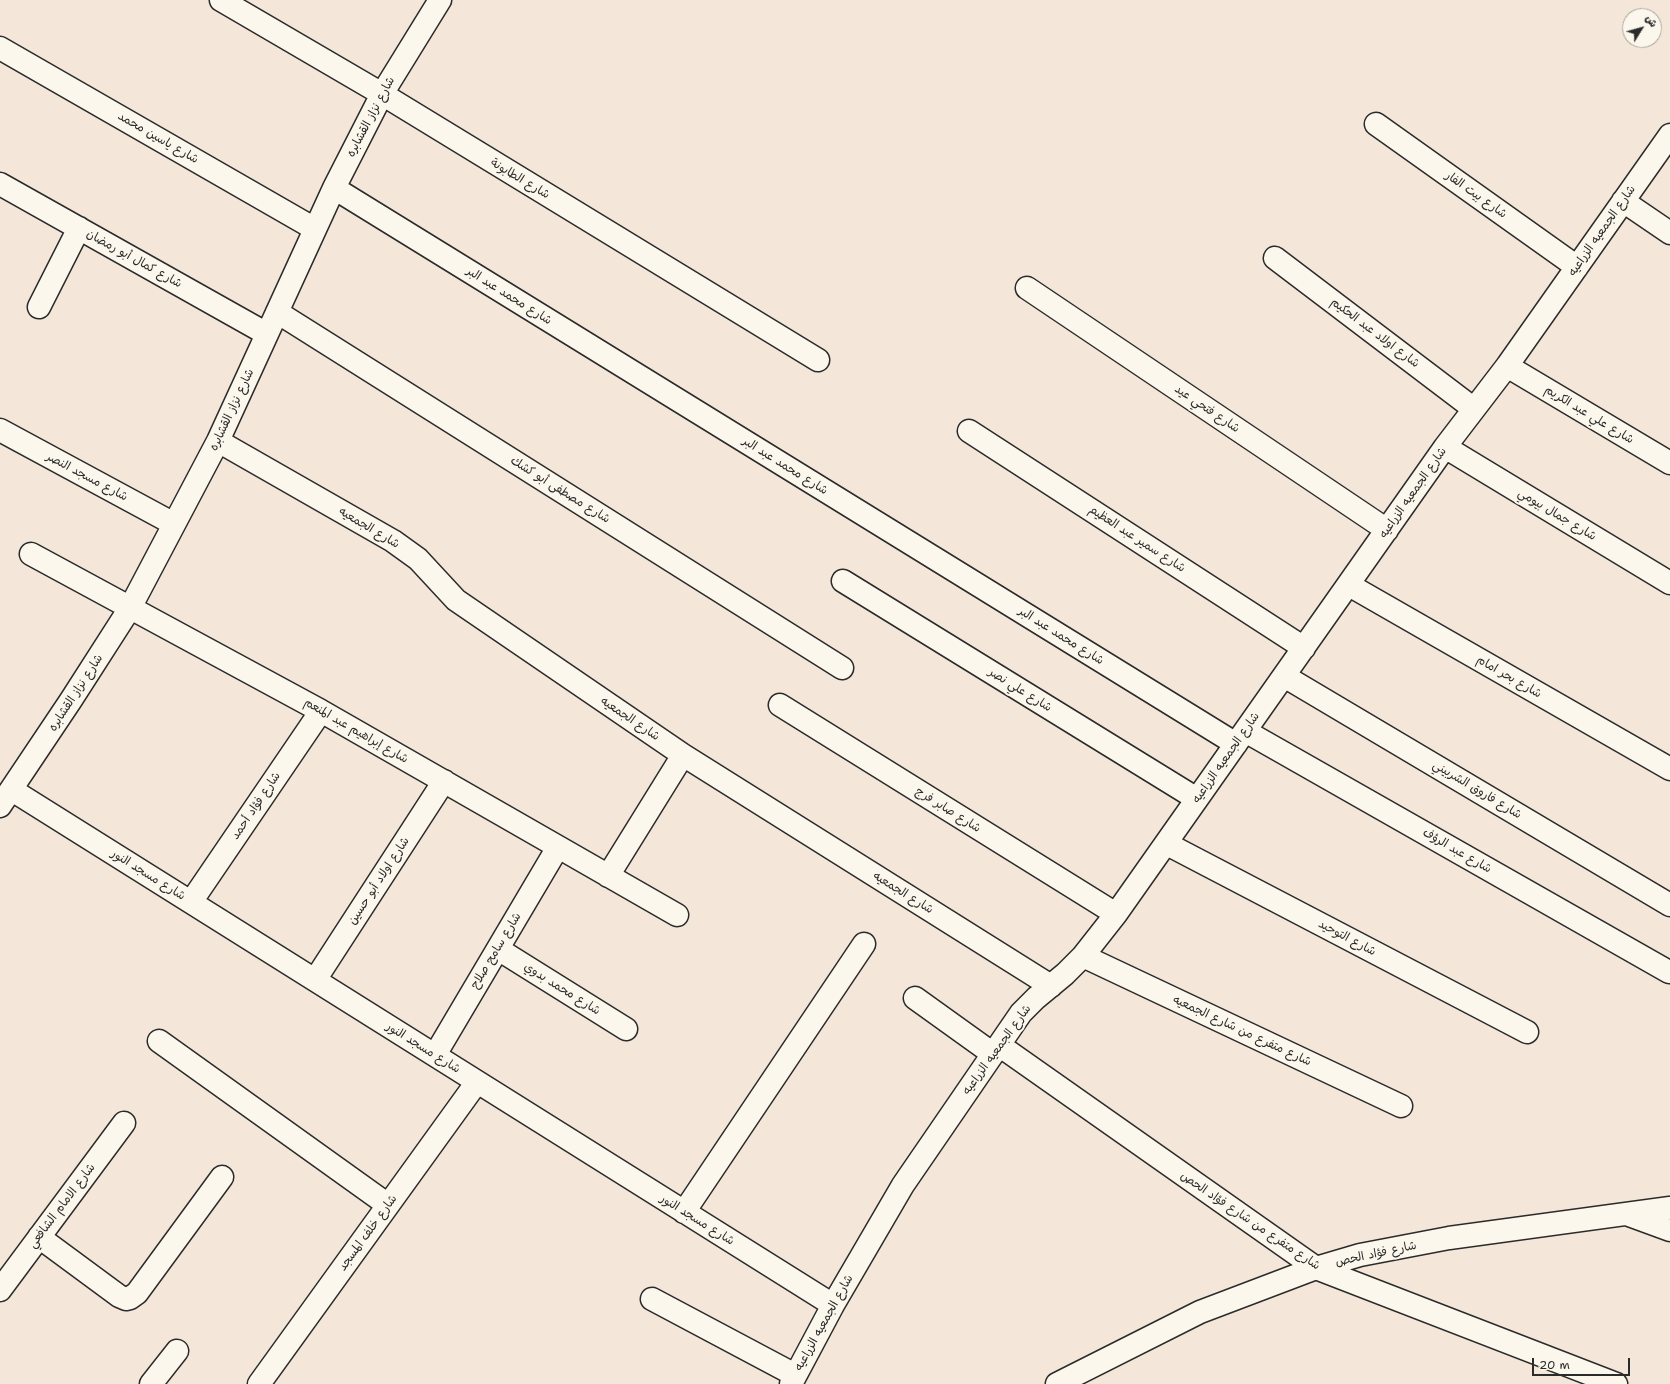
<!DOCTYPE html>
<meta charset="utf-8">
<style>
body{margin:0}
#map{position:relative;width:1670px;height:1384px;overflow:hidden;background:#f4e7d9;font-family:"Shantell Sans","Playpen Sans Arabic",sans-serif}
canvas{display:block}
.north{position:absolute;left:1622px;top:8px;width:40px;height:40px;box-sizing:border-box;background:#fbf7ec;border:1px solid #a8a59f;border-radius:50%;rotate:53deg;font-size:11px;font-weight:700;line-height:16px;text-align:center;color:#2b2b2b}
.north::after{content:'';display:block;margin:auto;width:14px;height:18px;background:#2b2b2b;clip-path:polygon(50% 0,100% 100%,50% 72%,0 100%)}
.scale{position:absolute;left:1532px;top:1358px;width:98px;height:18px;box-sizing:border-box;border:2px solid #2b2b2b;border-top:0;padding-left:5px;font-size:12px;line-height:14px;white-space:nowrap;color:#2b2b2b;-webkit-text-stroke:3px #fbf7ec;paint-order:stroke}
</style>
<div id="map">
<canvas width="1670" height="1384"></canvas>
<div class="north">ش</div>
<div class="scale">20 m</div>
</div>
<script>
const g = document.querySelector('canvas').getContext('2d');
g.lineJoin = 'round';
const shape = rows => new Path2D(rows.map(r => 'M' + r).join(''));
function trace(path, color, width, dash) { g.strokeStyle = color; g.lineWidth = width; g.lineCap = dash ? 'butt' : 'round'; g.setLineDash(dash || []); g.stroke(path); }
function write(font, color, halo, rows, align = 'center') {
  g.font = font + ' "Shantell Sans","Playpen Sans Arabic",sans-serif'; g.lineWidth = 4; g.setLineDash([]); g.textBaseline = 'middle'; g.strokeStyle = halo; g.fillStyle = color; for (const [text, x, y, turn = 0] of rows) {
    g.save(); g.translate(x, y); g.rotate((+turn || 0) * Math.PI / 180); g.textAlign = isNaN(turn) ? turn : align; if (halo) g.strokeText(text, 0, 0); g.fillText(text, 0, 0); g.restore();
  }
}
const minor = shape([
 [221,0,382,94,818,360],
 [0,48,315,229],
 [1376,124,1577,267],
 [0,184,267,334],
 [334,188,1236,744],
 [1623,201,1670,233],
 [1275,258,1474,409],
 [1027,288,1387,530],
 [39,307,79,228],
 [277,312,842,668],
 [1507,366,1670,463],
 [0,430,174,524],
 [969,431,1304,648],
 [218,441,393,541,418,559,456,600,683,755,1051,986],
 [1445,447,1670,583],
 [31,554,321,711,677,915],
 [843,581,1197,799],
 [1349,585,1670,769],
 [1284,676,1670,905],
 [780,705,1116,914],
 [1245,731,1669,972],
 [12,790,833,1305],
 [0,806,71,700,130,608,218,441,334,188,382,94,440,0],
 [1167,844,1527,1032],
 [608,876,683,755],
 [191,902,321,711],
 [498,949,626,1029],
 [1083,956,1401,1106],
 [315,980,444,781],
 [915,998,993,1054],
 [159,1041,388,1205],
 [999,1045,1316,1268,1616,1384],
 [435,1055,558,847],
 [684,1212,864,944],
 [1629,1215,1670,1230],
 [39,1237,119,1296,126,1299,130,1298,137,1293,222,1177],
 [0,1290,124,1123],
 [652,1299,795,1375],
 [151,1384,177,1351],
 [259,1384,477,1082],
 [791,1384,833,1305,903,1185,1021,1013,1036,998,1065,974,1083,956,1116,914,1445,447,1507,366,1670,135],
 [1057,1384,1200,1312,1316,1268,1360,1255,1449,1238,1670,1208]
]);
const streetNames = [
 ["شارع نزاز القشابره",371,117,-62],
 ["شارع ياسين محمد",158,138,30],
 ["شارع الطابونة",520,179,31],
 ["شارع بيت الفار",1476,195,35],
 ["شارع الجمعيه الزراعيه",1602,231,-55],
 ["شارع كمال أبو رمضان",134,259,29],
 ["شارع محمد عبد البر",509,296,32],
 ["شارع اولاد عبد الحكيم",1375,333,37],
 ["شارع فتحي عيد",1207,409,34],
 ["شارع نزاز القشابره",232,410,-65],
 ["شارع علي عبد الكريم",1589,415,31],
 ["شارع محمد عبد البر",785,466,32],
 ["شارع مسجد النصر",87,477,28],
 ["شارع مصطفى أبو كشك",560,490,32],
 ["شارع الجمعيه الزراعيه",1413,493,-55],
 ["شارع جمال بيومي",1557,515,31],
 ["شارع الجمعيه",369,528,31],
 ["شارع سمير عبد العظيم",1137,539,33],
 ["شارع محمد عبد البر",1061,636,32],
 ["شارع بحر امام",1509,677,30],
 ["شارع علي نصر",1020,690,32],
 ["شارع نزاز القشابره",76,693,-57],
 ["شارع الجمعيه",630,719,34],
 ["شارع إبراهيم عبد المنعم",356,731,30],
 ["شارع الجمعيه الزراعيه",1226,758,-55],
 ["شارع فاروق الشربيني",1477,790,31],
 ["شارع فؤاد أحمد",256,806,-56],
 ["شارع صابر فرج",948,810,32],
 ["شارع عبد الرؤف",1457,851,30],
 ["شارع مسجد النور",148,875,32],
 ["شارع اولاد أبو حسين",379,881,-57],
 ["شارع الجمعيه",903,893,32],
 ["شارع التوحيد",1347,938,28],
 ["شارع سامح صلاح",496,951,-59],
 ["شارع محمد بدوي",562,989,32],
 ["شارع متفرع من شارع الجمعيه",1242,1031,25],
 ["شارع مسجد النور",423,1048,32],
 ["شارع الجمعيه الزراعيه",997,1050,-54],
 ["شارع الامام الشافعي",62,1206,-53],
 ["شارع مسجد النور",697,1220,32],
 ["شارع متفرع من شارع فؤاد الحص",1250,1221,34],
 ["شارع خلف المسجد",368,1233,-54],
 ["شارع فؤاد الحص",1376,1254,-12],
 ["شارع الجمعيه الزراعيه",824,1323,-61]
];
trace(minor, '#2b2b2b', 25);
trace(minor, '#fbf7ec', 22);
write('12px', '#2b2b2b', '#fbf7ec', streetNames);
</script>
